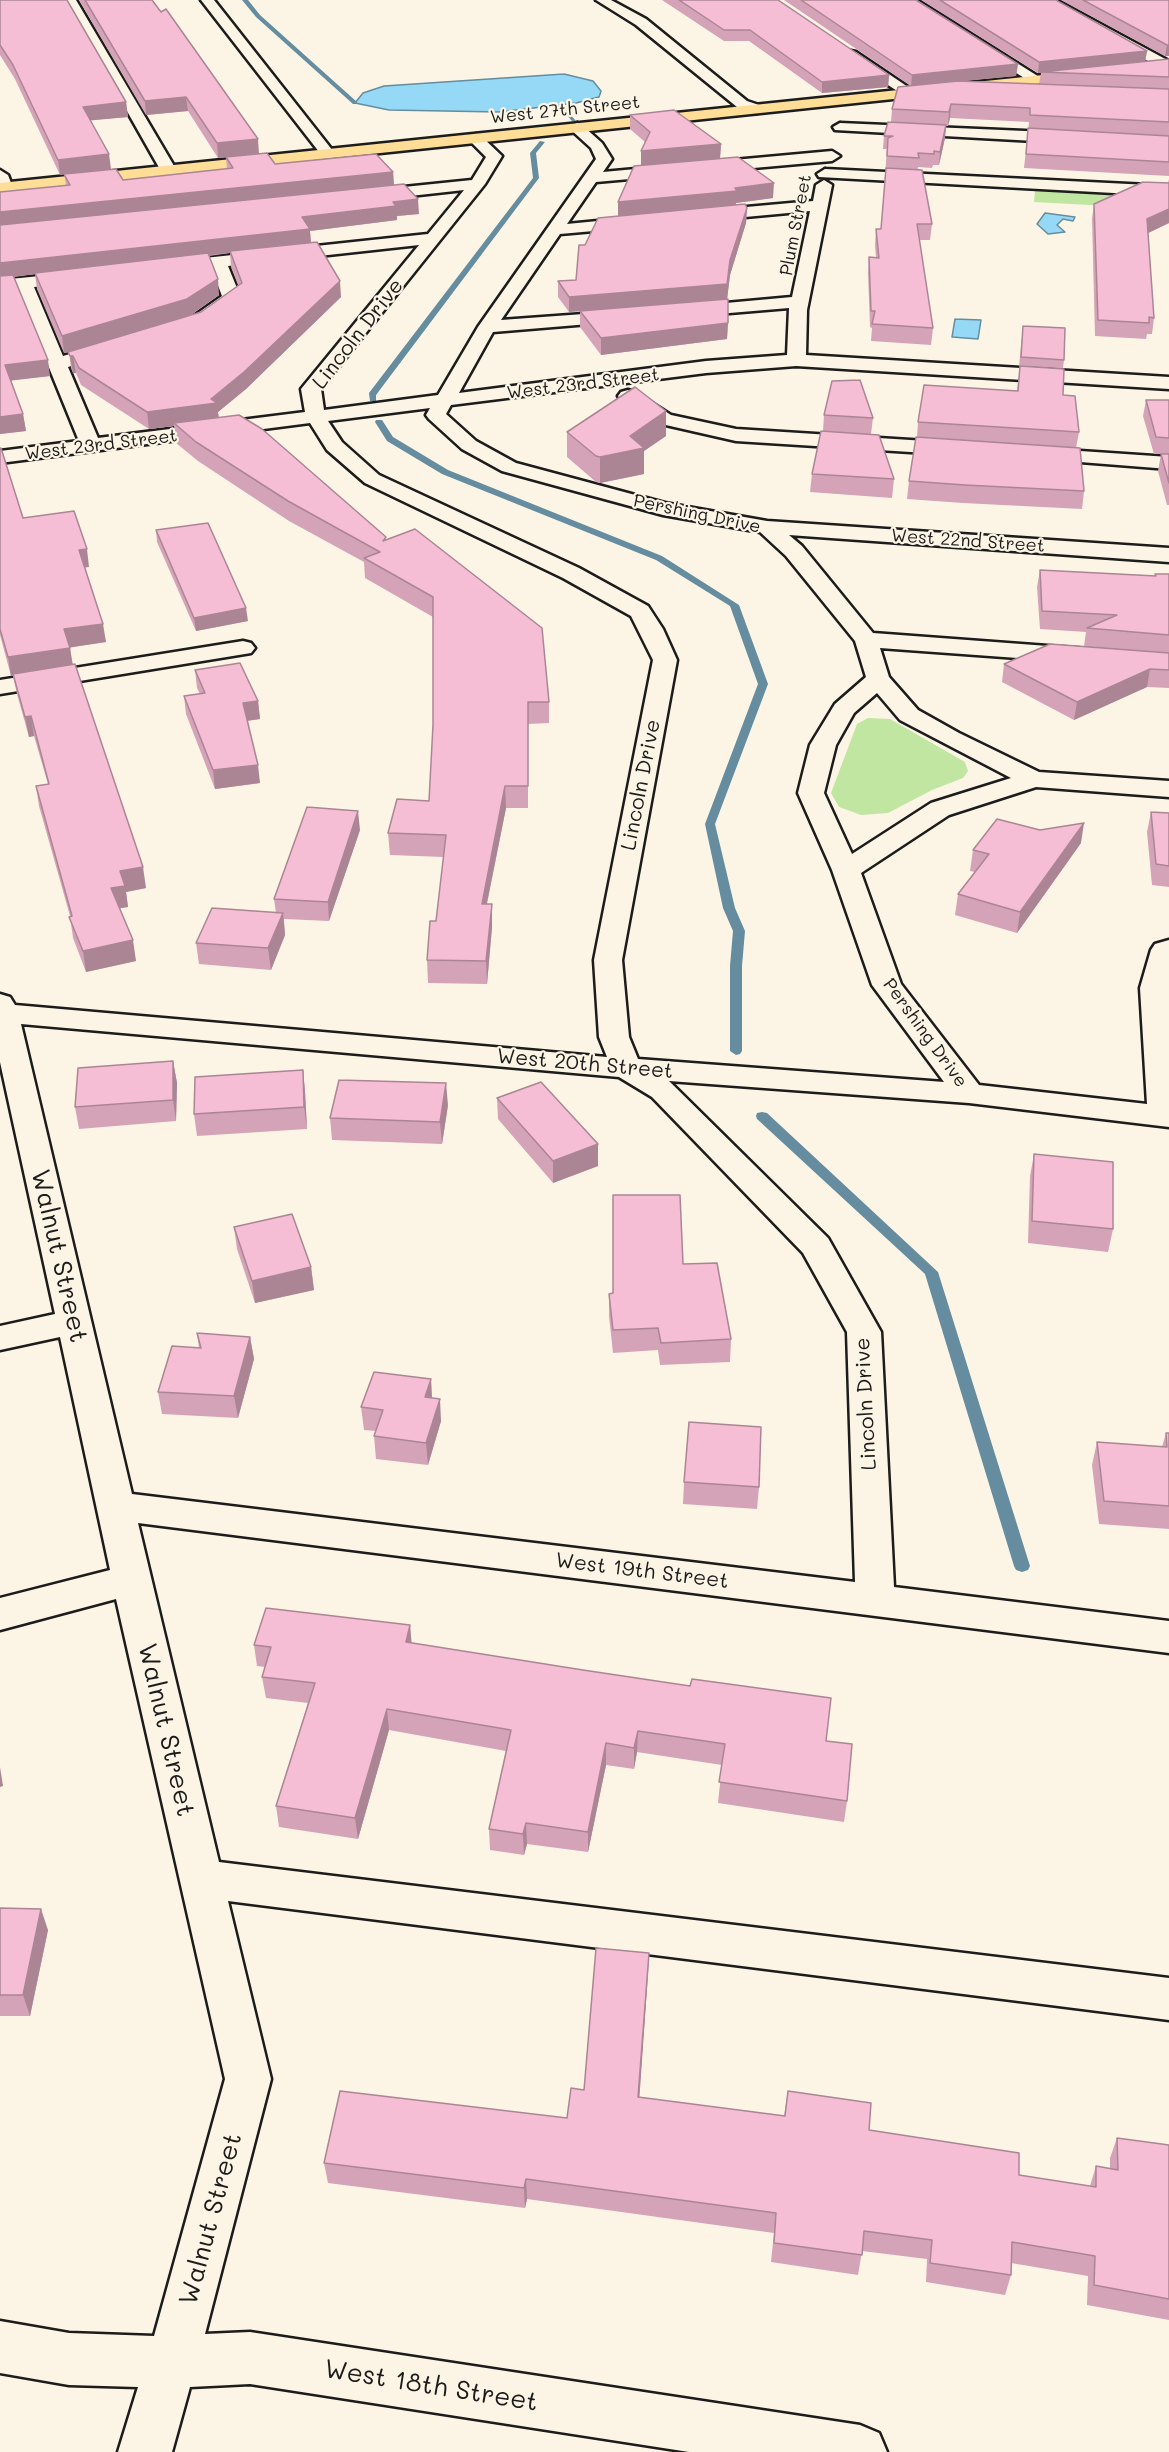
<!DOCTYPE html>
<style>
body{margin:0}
canvas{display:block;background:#fcf5e5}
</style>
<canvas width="1169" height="2452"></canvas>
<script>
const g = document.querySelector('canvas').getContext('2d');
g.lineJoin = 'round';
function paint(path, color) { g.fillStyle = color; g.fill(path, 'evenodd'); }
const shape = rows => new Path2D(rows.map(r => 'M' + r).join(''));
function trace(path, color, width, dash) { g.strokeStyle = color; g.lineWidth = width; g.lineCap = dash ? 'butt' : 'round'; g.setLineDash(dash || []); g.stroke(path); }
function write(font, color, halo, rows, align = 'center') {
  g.font = font + ' Mali,sans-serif'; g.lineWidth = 4.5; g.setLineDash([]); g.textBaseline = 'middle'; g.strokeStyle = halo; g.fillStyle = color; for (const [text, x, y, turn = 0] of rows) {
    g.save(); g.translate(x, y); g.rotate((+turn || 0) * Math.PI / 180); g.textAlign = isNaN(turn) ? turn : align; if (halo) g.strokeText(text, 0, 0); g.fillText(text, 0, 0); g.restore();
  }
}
const green = shape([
 [1035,190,1110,194,1109,206,1034,202],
 [868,718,890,719,965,762,968,771,963,778,932,790,888,813,861,815,839,807,831,793,857,724]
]);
const water = shape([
 [564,74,593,81,601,91,599,97,576,103,499,112,389,110,355,103,363,93,384,86,564,74],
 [1045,213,1075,217,1073,221,1063,219,1057,225,1065,232,1048,234,1037,224,1045,213],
 [955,319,981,320,978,339,952,337,955,319]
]);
const stream = shape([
 [242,0,248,0,260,15,357,102,357,104,353,104,256,17,242,0],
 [557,104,561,104,576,121,572,121,557,104],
 [540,141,545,142,536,153,539,178,376,395,376,401,370,401,369,393,533,178,530,153,540,141],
 [376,420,382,420,393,437,448,470,662,556,739,605,768,684,715,824,735,908,745,931,742,966,742,1051,740,1054,736,1055,730,1051,730,966,733,931,723,908,705,824,758,684,730,606,656,560,442,474,387,441,375,422,376,420],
 [762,1112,767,1113,938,1272,1030,1566,1028,1570,1022,1572,1016,1570,1014,1566,925,1274,757,1119,756,1116,757,1113,762,1112]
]);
const minor = shape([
 [64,0,76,0,177,171,175,174,169,176,161,171,64,0],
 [201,0,214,0,333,151,336,154,333,157,323,157,201,0],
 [596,0,611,0,646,19,747,101,762,106,764,109,757,113,737,107,636,25,596,0],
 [902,0,917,0,1044,80,1042,83,1032,83,902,0],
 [1040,0,1056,0,1169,61,1169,70,1162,69,1040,0],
 [851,51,856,52,917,93,915,96,905,96,846,58,844,55,851,51],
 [577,123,582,125,602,143,612,159,603,172,832,151,840,156,832,161,596,182,567,224,639,217,647,222,639,227,560,234,501,320,625,311,631,312,634,316,631,320,625,321,493,332,459,393,706,361,787,355,789,308,682,317,676,316,673,312,676,308,682,307,792,297,810,211,702,221,694,216,702,211,813,201,816,185,824,180,832,185,807,310,806,355,1169,377,1169,389,796,366,706,373,451,405,446,414,476,441,516,463,665,503,767,521,1169,548,1169,562,789,535,802,546,873,633,1169,655,1169,669,880,648,889,677,918,710,959,733,1039,772,1169,781,1169,797,1036,787,949,815,861,873,901,984,979,1085,1147,1104,1140,988,1151,950,1155,944,1169,940,1169,1127,969,1103,669,1081,828,1238,881,1332,894,1587,1169,1621,1169,1653,138,1523,219,1862,1169,1978,1169,2020,228,1901,271,2079,205,2334,250,2332,860,2425,879,2433,887,2452,689,2452,250,2384,190,2387,172,2452,118,2452,138,2387,69,2385,0,2373,0,2321,69,2333,154,2336,225,2079,116,1599,0,1630,0,1598,110,1570,60,1337,0,1350,0,1326,55,1314,0,1062,0,994,10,997,15,1005,607,1057,599,1037,594,960,653,660,631,616,563,578,365,483,327,450,310,423,0,463,0,451,79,441,17,289,0,290,0,280,80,272,86,273,89,277,86,281,80,282,34,287,63,356,113,341,120,343,122,347,120,351,68,367,98,438,305,412,301,389,419,245,228,266,241,298,207,323,201,324,195,323,192,319,195,315,222,296,211,267,167,272,161,271,158,267,161,263,167,262,428,234,464,190,365,201,357,196,365,191,472,180,486,157,468,139,476,134,481,136,502,156,485,184,321,389,324,410,438,395,478,327,596,159,591,148,569,128,577,123],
 [430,408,426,415,429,419,462,449,502,471,663,515,760,532,786,556,855,641,866,677,835,704,810,745,798,793,832,870,872,985,944,1082,638,1059,629,1037,622,960,677,660,663,629,648,606,579,568,379,475,342,442,328,421,430,408],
 [877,693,900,720,1011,778,931,803,852,854,824,793,836,745,854,713,877,693],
 [21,1024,619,1077,652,1097,803,1253,847,1332,855,1582,132,1494,21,1024],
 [840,123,1071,133,1079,138,1071,143,835,130,833,127,840,123],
 [825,169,1169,186,1169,196,819,177,817,174,825,169],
 [0,170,8,175,13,188,11,191,0,192,0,170],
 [628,390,635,392,671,415,736,429,958,443,965,445,968,449,965,453,958,455,736,441,657,423,621,400,618,396,621,392,628,390],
 [1036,448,1169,457,1169,469,1029,458,1026,454,1029,450,1036,448],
 [243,641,251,643,255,648,251,653,0,694,0,680,243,641]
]);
const major = shape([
 [1169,62,1169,70,0,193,0,183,1169,62]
]);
const wall = shape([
 [0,0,126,102,128,117,90,120,111,169,123,180,227,169,226,157,218,158,188,111,146,115,79,0,152,0,259,154,275,164,393,172,394,185,419,214,397,216,397,220,310,231,311,243,341,297,246,389,218,412,219,418,386,540,549,702,549,723,528,724,528,808,506,808,487,904,492,927,487,984,428,983,427,960,436,921,444,857,390,855,388,833,429,801,433,725,433,617,365,578,364,562,289,521,198,461,176,443,174,426,149,429,81,385,76,373,73,373,71,368,69,352,64,353,37,289,35,274,14,277,50,376,11,380,23,414,26,431,0,434,0,192,66,185,64,174,60,175,15,79,0,55],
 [230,253,231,267,238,285,201,312,191,315,219,295,209,256],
 [662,0,778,0,889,75,888,87,822,93,749,41,724,41],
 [784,0,916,0,1018,64,1016,76,962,81,1039,84,1041,73,1038,73,921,0,1056,0,1147,51,1145,62,1169,59,1169,176,1024,168,1029,122,950,118,948,126,946,126,945,138,939,165,933,165,932,168,918,167,918,169,932,224,930,240,919,240,933,328,931,345,871,341,872,328,870,327,868,273,869,257,876,258,875,245,876,229,881,229,887,149,883,149,884,136,891,122,892,109,911,86],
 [1061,0,1169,0,1169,56,1165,56],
 [630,115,721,144,720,158,773,198,736,203,736,205,747,208,746,223,730,275,727,299,728,323,727,339,601,355,580,327,580,311,569,312,558,297,558,281,576,280,585,245,618,216,618,202,641,165,641,151,645,142,630,129],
 [1169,179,1169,223,1148,233,1154,318,1152,334,1147,334,1146,339,1095,336,1092,219,1094,204,1168,183],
 [1023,326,1064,360,1063,368,1019,366],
 [1020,366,1063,395,1079,432,1076,448,1084,491,1082,509,963,503,907,499,909,481,917,438,918,422,1017,391],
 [1146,400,1169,400,1169,505,1167,505,1158,471,1161,454,1154,454,1143,416],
 [824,415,873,418,871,434,894,479,892,498,810,492,812,474,823,431],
 [567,432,666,436,644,451,644,474,600,483,596,482,567,457],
 [0,448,23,518,89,567,85,567,106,642,70,647,72,664,146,888,126,892,128,907,120,908,136,961,86,972,73,938,70,916,39,806,36,786,48,784,34,736,29,737,17,694,13,676,11,676,0,635],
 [156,530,248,621,196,631,157,542],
 [1040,570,1155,576,1155,574,1169,574,1169,653,1084,646,1086,632,1040,629,1037,587],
 [1169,653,1169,688,1147,687,1074,720,1002,682,1004,664],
 [195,670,258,701,260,719,247,721,260,783,215,789,186,714,184,696,200,694,197,688],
 [1151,812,1169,813,1169,887,1152,885,1147,832],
 [360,830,329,921,284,919,285,935,271,970,199,964,196,943,276,913,274,899],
 [1081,843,1017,933,955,915,958,894,975,872,970,871,973,850],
 [173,1061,177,1083,176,1121,79,1129,75,1107],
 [303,1070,305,1092,307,1129,197,1136,194,1114],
 [497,1098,598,1144,598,1166,553,1183,498,1119],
 [448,1105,442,1144,332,1140,330,1118],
 [1034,1154,1113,1229,1108,1252,1028,1243,1030,1176],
 [234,1227,311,1267,314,1290,255,1303,237,1249],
 [683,1264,731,1339,730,1362,660,1365,658,1350,613,1353,609,1316,609,1294,612,1293],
 [197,1333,250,1337,254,1359,238,1418,162,1414,158,1392,199,1348],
 [431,1379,432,1397,441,1421,428,1465,376,1459,374,1436,376,1431,364,1430,361,1407],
 [1166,1433,1169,1433,1169,1529,1099,1524,1092,1465,1097,1442,1162,1447],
 [684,1482,759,1487,757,1509,683,1504],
 [410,1625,411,1643,826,1741,847,1801,844,1822,718,1803,722,1765,637,1752,634,1769,606,1765,588,1852,527,1844,524,1855,490,1850,489,1829,506,1751,389,1730,358,1839,279,1827,276,1806,308,1703,266,1698,262,1677,265,1667,257,1666,254,1645],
 [0,1908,48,1930,30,2016,0,2016],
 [649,1953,639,2097,784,2116,788,2091,869,2130,1019,2175,1090,2186,1096,2166,1110,2169,1110,2158,1117,2138,1169,2145,1169,2320,1087,2305,1088,2276,1011,2263,1011,2275,1005,2295,926,2282,927,2259,862,2251,858,2275,771,2262,774,2233,527,2199,525,2208,328,2183,324,2163,567,2118,584,2090]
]);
const shadedWall = shape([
 [1167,45,1169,45,1169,56,1165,56],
 [1147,51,1145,62,1038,73,1039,62],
 [1018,64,1016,76,911,86,912,75],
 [889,75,888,87,822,93,822,82],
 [186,97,188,111,146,115,145,101],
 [126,102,128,117,85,121,83,107],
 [951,104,950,118,948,126,949,112],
 [946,125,945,138,939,165,940,152],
 [258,139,259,154,218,158,217,143],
 [721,144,720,159,641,166,641,151],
 [109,154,111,169,60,175,58,160],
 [393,172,394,186,0,227,0,212],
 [774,183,773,198,736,203,736,206,618,217,618,202],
 [418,199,419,214,397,216,397,220,310,231,311,244,0,278,0,263,302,217,393,202],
 [747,208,746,223,730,275,727,300,569,312,569,297,730,260],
 [1169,209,1169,223,1144,235,1147,219],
 [218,279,219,295,189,316,64,353,62,336],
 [340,281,341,297,246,389,218,412,219,421,174,423,174,426,149,429,147,412,211,399],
 [728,323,727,339,601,355,601,338],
 [70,356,73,356,76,373,73,373],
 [48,360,50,376,8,381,5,365],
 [666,411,666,436,644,451,644,474,600,483,600,457],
 [23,414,26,431,0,434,0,417],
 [87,549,89,567,82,568,79,550],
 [246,608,248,621,196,631,194,618],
 [103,624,106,642,67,648,64,629],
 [70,648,73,666,11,676,8,657],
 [1150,669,1147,687,1074,720,1077,702],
 [258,701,260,719,245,721,243,703],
 [31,716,34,736,29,737,25,717],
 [258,765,260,783,215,789,213,770],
 [505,786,506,808,482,927,482,904],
 [358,811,360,830,329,921,328,902],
 [1084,823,1081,843,1017,933,1020,912],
 [143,867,146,888,126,892,128,907,115,909,111,888,120,871],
 [492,904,492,927,487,984,486,961],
 [283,913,285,935,271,970,268,948],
 [133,940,136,961,86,972,83,951],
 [173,1061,177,1083,176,1121,173,1100],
 [303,1070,305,1092,307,1129,304,1107],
 [446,1083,448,1105,442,1144,440,1122],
 [598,1144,598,1166,553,1183,553,1161],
 [311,1267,314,1290,255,1303,252,1281],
 [250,1337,254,1359,238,1418,234,1396],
 [431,1379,432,1402,425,1397],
 [440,1399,441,1421,428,1465,426,1443],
 [410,1625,412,1647,406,1642],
 [387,1709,389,1730,358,1839,355,1818],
 [638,1731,637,1752,634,1769,634,1748],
 [606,1743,606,1765,588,1852,588,1832],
 [0,1767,3,1786,0,1787],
 [526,1823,527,1844,524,1855,523,1834],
 [41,1909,48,1930,30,2016,23,1995],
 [649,1953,648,1974,638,2118,638,2097],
 [526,2179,527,2199,525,2208,524,2188]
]);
const building = shape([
 [0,0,67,0,126,102,83,107,109,154,58,160,13,65,0,45,0,0],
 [85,0,152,0,161,12,166,9,258,139,217,143,186,97,145,101,85,0],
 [679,0,778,0,889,75,822,82,750,30,724,30,679,0],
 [801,0,916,0,1018,64,912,75,801,0],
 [940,0,1056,0,1147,51,1039,62,940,0],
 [1083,0,1169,0,1169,45,1167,45,1083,0],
 [1169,59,1169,77,1041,72,1169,59],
 [958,81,1169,89,1169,122,1030,115,1030,108,951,104,949,112,892,109,898,87,958,81],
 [674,110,721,144,641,151,650,132,630,115,674,110],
 [888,122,946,125,940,152,934,151,934,154,918,153,919,158,887,156,888,138,893,136,884,136,888,122],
 [1028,128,1169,136,1169,162,1026,154,1028,128],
 [267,153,275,164,376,154,393,172,0,212,0,192,70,185,64,174,116,169,123,180,233,168,226,157,267,153],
 [738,157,774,183,735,188,737,191,618,202,634,166,738,157],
 [886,168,922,170,932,224,917,224,933,328,872,324,875,311,871,311,869,257,879,258,876,229,881,229,886,168],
 [1143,182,1169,183,1169,209,1147,219,1154,318,1149,317,1149,323,1098,320,1094,204,1143,182],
 [404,184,418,199,393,202,396,206,302,217,310,229,0,263,0,225,404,184],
 [745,204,747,208,730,260,727,284,569,297,558,281,576,280,579,245,585,245,598,218,745,204],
 [317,242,340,281,244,372,211,399,217,403,147,412,79,368,73,356,70,356,68,352,201,312,242,283,230,251,317,242],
 [208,253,218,279,187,299,62,336,35,273,208,253],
 [13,275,48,360,5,365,23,414,0,417,0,276,13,275],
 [728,299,728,323,601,338,580,311,728,299],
 [1023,326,1065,328,1064,360,1021,357,1023,326],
 [1020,366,1064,369,1063,395,1075,396,1079,432,918,422,924,385,1018,391,1020,366],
 [860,380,873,418,824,415,832,381,860,380],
 [635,387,666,411,630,436,644,448,600,457,596,456,567,432,635,387],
 [1146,400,1169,400,1169,438,1156,437,1146,400],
 [239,415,262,429,386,537,383,541,415,529,542,628,549,702,528,702,528,786,505,786,482,904,492,904,486,961,427,960,430,921,436,921,446,835,388,833,397,799,429,801,433,725,433,597,364,558,380,552,288,501,196,442,174,423,239,415],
 [821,431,879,435,894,479,812,474,821,431],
 [916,437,1080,448,1084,491,965,485,909,481,916,437],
 [0,448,1,448,23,518,74,511,87,549,79,550,103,624,64,629,70,648,8,657,0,629,0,448],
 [1161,454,1169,454,1169,483,1161,454],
 [208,523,246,608,194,618,156,530,208,523],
 [1040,570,1156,576,1155,574,1169,574,1169,635,1087,628,1117,615,1042,611,1040,570],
 [1050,644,1169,653,1169,670,1150,669,1077,702,1004,664,1050,644],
 [240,663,258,701,243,703,258,765,213,770,184,696,205,693,195,670,240,663],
 [75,664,143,867,120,871,125,886,111,888,133,940,83,951,69,917,72,916,36,786,49,784,31,716,25,717,13,674,75,664],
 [307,807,358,811,328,902,274,899,307,807],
 [1151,812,1169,813,1169,866,1156,864,1151,812],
 [997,819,1040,830,1084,823,1020,912,958,894,989,854,973,850,997,819],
 [212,908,283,913,268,948,196,943,212,908],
 [173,1061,173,1100,75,1107,78,1068,173,1061],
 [303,1070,304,1107,194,1114,195,1077,303,1070],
 [339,1080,446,1083,440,1122,330,1118,339,1080],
 [541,1082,598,1144,553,1161,497,1098,541,1082],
 [1034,1154,1113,1162,1113,1229,1032,1221,1034,1154],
 [613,1195,680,1195,683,1264,717,1263,731,1339,661,1343,658,1328,613,1330,609,1294,613,1293,613,1195],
 [292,1214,311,1267,252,1281,234,1227,292,1214],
 [197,1333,250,1337,234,1396,158,1392,172,1346,201,1348,197,1333],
 [374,1372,431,1379,425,1397,440,1399,426,1443,374,1436,383,1410,361,1407,374,1372],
 [689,1422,761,1427,759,1487,684,1482,689,1422],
 [1166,1433,1169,1433,1169,1506,1104,1501,1097,1442,1167,1447,1166,1433],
 [266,1608,410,1625,406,1642,583,1670,690,1686,692,1679,831,1698,826,1741,852,1744,847,1801,719,1782,725,1744,638,1731,634,1748,606,1743,588,1832,526,1823,523,1834,489,1829,511,1730,387,1709,355,1818,276,1806,315,1683,262,1677,271,1647,254,1645,266,1608],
 [0,1908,41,1909,23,1995,0,1995,0,1908],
 [596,1948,649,1953,638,2097,785,2116,788,2091,871,2103,869,2130,1019,2153,1019,2175,1096,2187,1096,2166,1118,2170,1117,2138,1169,2145,1169,2299,1094,2285,1095,2256,1012,2242,1011,2275,930,2263,932,2240,864,2231,862,2255,774,2243,776,2213,526,2179,524,2188,324,2163,340,2091,567,2118,571,2088,584,2090,596,1948]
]);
const farStreetnames = [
 ["West 27th Street",565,110,-6],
 ["Plum Street",796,225,-79],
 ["West 23rd Street",583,384,-7],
 ["West 23rd Street",101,445,-7],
 ["Pershing Drive",697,514,12],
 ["West 22nd Street",968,541,4],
 ["Pershing Drive",925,1033,54]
];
const streetNames = [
 ["Lincoln Drive",358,334,-52],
 ["Lincoln Drive",641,785,-79],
 ["West 20th Street",585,1064,5],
 ["Lincoln Drive",866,1404,-93],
 ["West 19th Street",642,1571,7]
];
const nearStreetnames = [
 ["Walnut Street",59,1256,77],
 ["Walnut Street",166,1730,77],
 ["Walnut Street",211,2219,-75],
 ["West 18th Street",431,2386,9]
];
paint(green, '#c0e6a1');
paint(water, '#95d9f7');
trace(water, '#658d9f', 1.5);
paint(stream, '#658d9f');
trace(minor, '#1c1c1c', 5);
trace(major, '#1c1c1c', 5);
paint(minor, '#fcf5e5');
paint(major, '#fedd96');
paint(wall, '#d4a3b7');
paint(shadedWall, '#ac8595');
paint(building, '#f6bed5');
trace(building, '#ac8595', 1.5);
write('18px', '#1c1c1c', '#fcf5e5', farStreetnames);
write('21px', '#1c1c1c', '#fcf5e5', streetNames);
write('26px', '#1c1c1c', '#fcf5e5', nearStreetnames);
</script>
